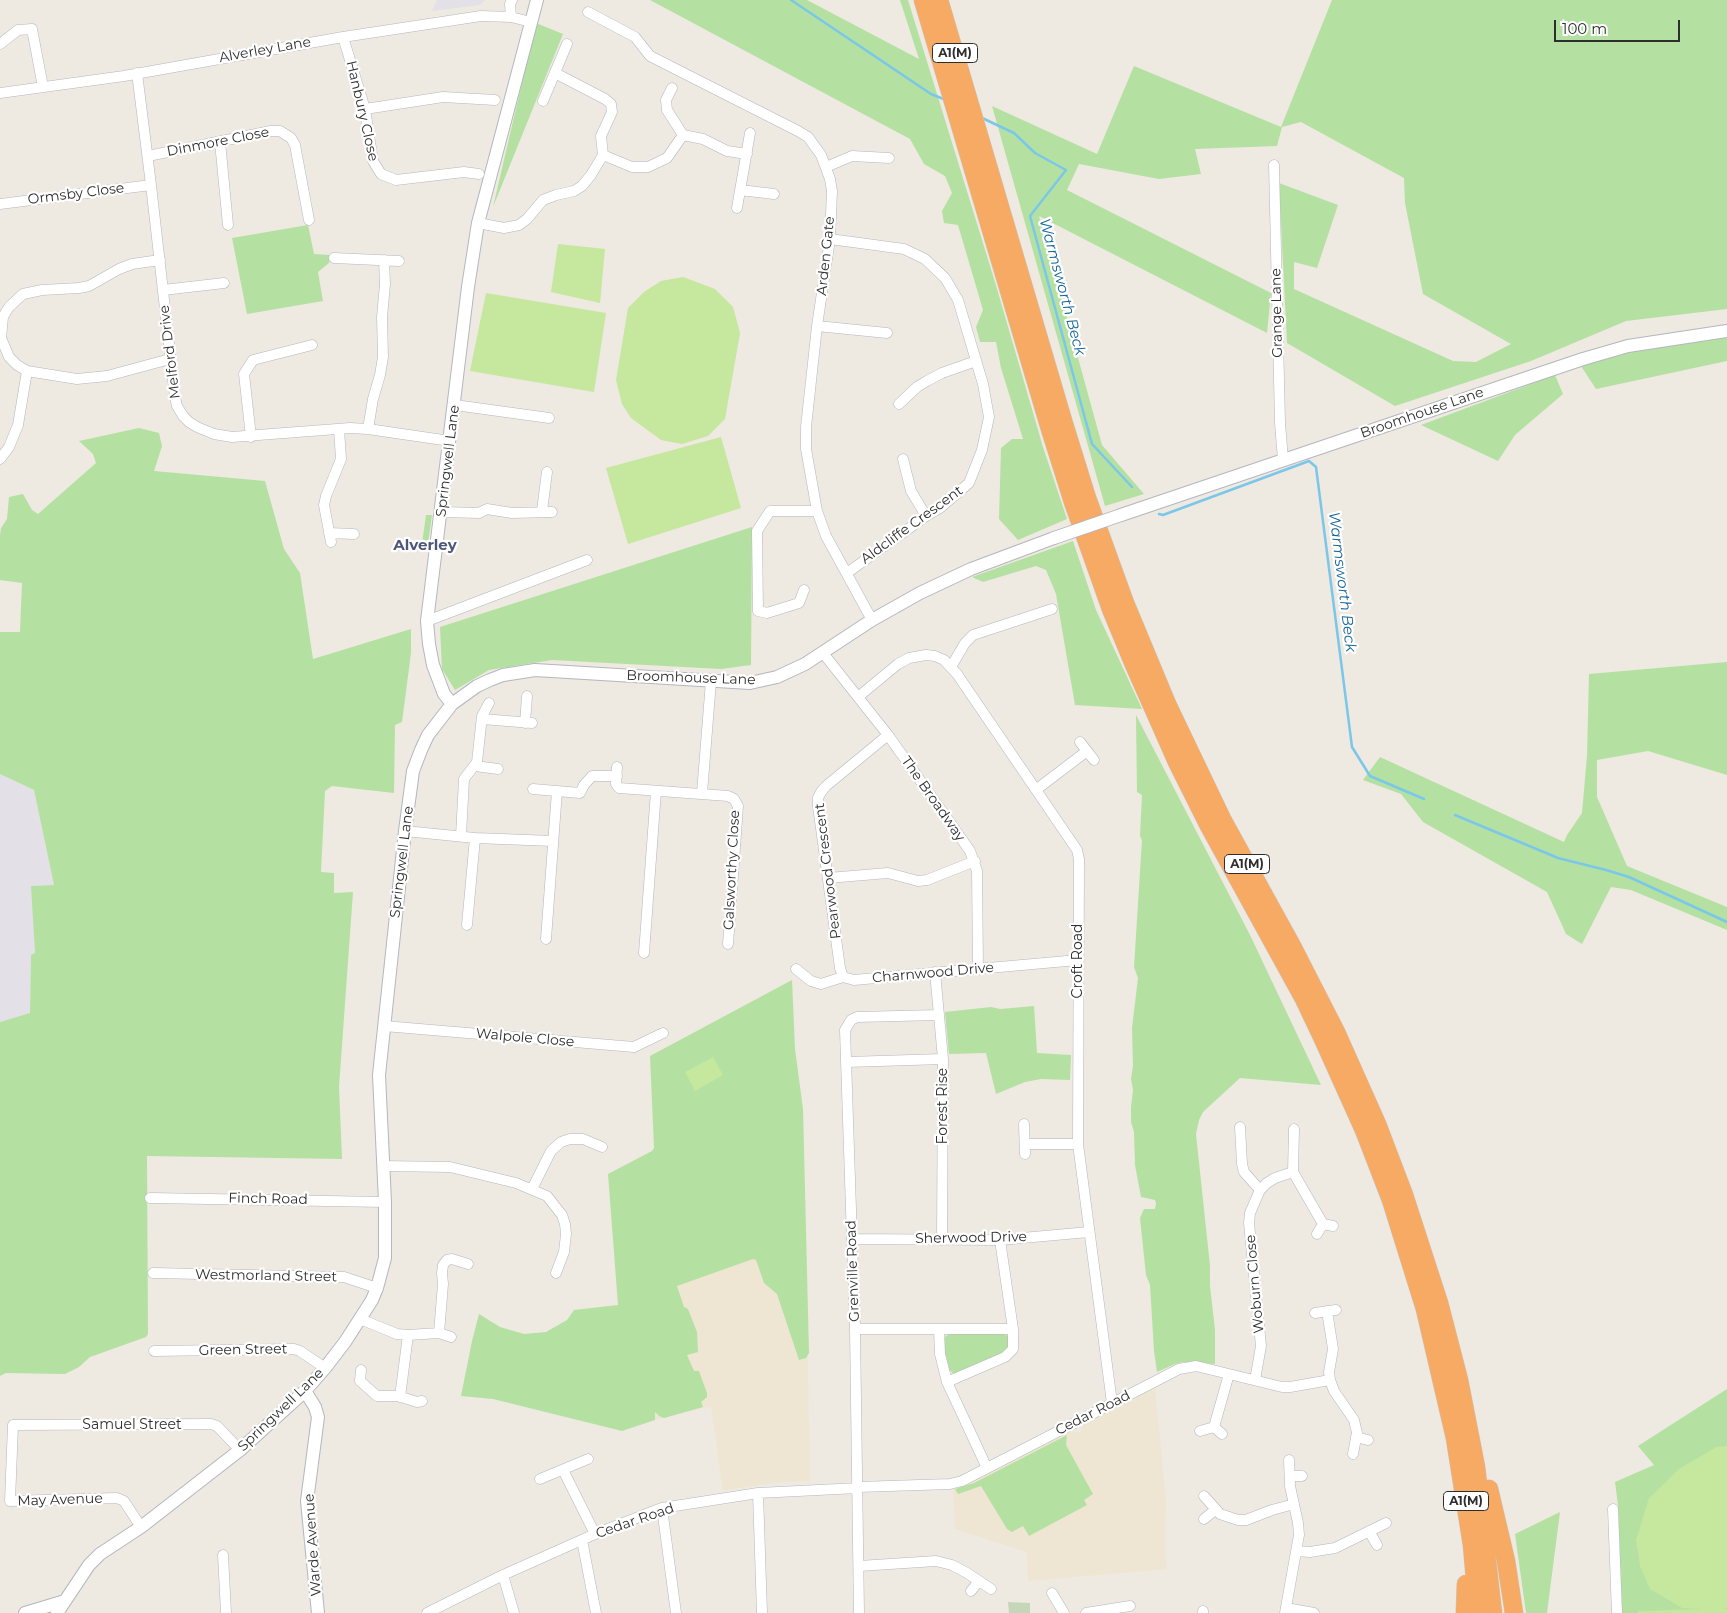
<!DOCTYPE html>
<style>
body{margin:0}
#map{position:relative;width:1727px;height:1613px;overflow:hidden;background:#eee9e1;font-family:Montserrat,sans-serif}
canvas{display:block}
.scale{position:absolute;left:1554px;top:20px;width:126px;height:22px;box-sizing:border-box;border:2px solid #2e2e2e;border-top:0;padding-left:6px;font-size:15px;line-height:18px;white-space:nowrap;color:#2e2e2e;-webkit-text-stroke:4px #fff;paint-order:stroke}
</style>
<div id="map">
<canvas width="1727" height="1613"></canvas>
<div class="scale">100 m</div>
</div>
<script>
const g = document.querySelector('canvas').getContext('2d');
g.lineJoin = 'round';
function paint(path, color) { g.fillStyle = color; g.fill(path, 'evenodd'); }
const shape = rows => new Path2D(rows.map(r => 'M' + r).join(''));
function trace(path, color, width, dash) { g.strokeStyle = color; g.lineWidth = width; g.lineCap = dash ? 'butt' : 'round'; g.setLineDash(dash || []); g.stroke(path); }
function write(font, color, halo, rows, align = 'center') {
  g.font = font + ' Montserrat,sans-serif'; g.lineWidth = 4.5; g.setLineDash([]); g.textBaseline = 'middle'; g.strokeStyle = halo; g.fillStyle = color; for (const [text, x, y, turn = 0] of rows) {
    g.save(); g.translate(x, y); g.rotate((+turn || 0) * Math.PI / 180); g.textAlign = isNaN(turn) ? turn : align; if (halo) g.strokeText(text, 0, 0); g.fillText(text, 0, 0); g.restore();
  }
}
const industrial = shape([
 [437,0,485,0,480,5,432,11],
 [0,774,34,790,54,885,32,886,35,954,31,955,30,1014,0,1022]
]);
const education = shape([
 [803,1109,810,1481,781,1482,723,1490,711,1406,655,1420,654,1367,612,1221,608,1174,652,1151,654,1148,654,1117],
 [1155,1387,1166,1502,1165,1551,1167,1569,1028,1581,1027,1552,955,1529,953,1489,968,1484,1071,1431,1080,1433,1083,1425]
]);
const green = shape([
 [650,0,807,0,919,59,900,0,908,0,995,282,1043,447,1067,519,1018,540,999,519,1001,448,1012,439,1023,439,1001,368,996,342,980,342,976,327,983,310,958,225,944,223,942,211,952,193,945,176,924,164,910,139],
 [1332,0,1727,0,1727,309,1626,321,1531,361,1395,406,1287,343,1279,183,1338,205,1317,268,1294,262,1294,289,1453,361,1476,362,1511,344,1423,294,1405,203,1404,178,1301,122,1282,127,1277,146,1195,149,1201,174,1159,179,1079,164,1067,190,1271,293,1267,333,1039,216,1102,445,1144,494,1105,506,992,106,1097,154,1134,66,1281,127],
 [536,23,563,34,493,207],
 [308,225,314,254,330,255,329,263,318,272,323,301,247,314,232,238],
 [1727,335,1727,361,1596,389,1579,363,1648,346],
 [1555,375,1563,394,1515,435,1498,461,1421,425],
 [139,428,159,433,162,446,154,471,265,481,284,549,300,573,313,659,411,629,411,653,402,722,395,725,394,793,332,786,325,791,321,872,334,873,334,893,353,892,339,1087,342,1159,147,1156,148,1334,146,1337,90,1357,79,1367,65,1374,6,1373,0,1376,0,1022,30,1013,31,955,35,953,31,886,54,885,34,790,0,774,0,632,20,632,22,583,0,580,0,535,1,528,7,519,9,497,23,494,32,510,38,514,96,463,93,454,79,441],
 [426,515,432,515,428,544,422,544],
 [752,527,751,665,721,669,552,660,489,670,455,690,442,669,440,627],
 [1073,541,1096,610,1142,709,1075,705,1056,594,1046,570,1036,566,983,582,972,577],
 [1727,662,1727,775,1648,751,1597,760,1597,797,1627,866,1727,907,1727,930,1631,890,1611,887,1582,944,1566,934,1547,892,1423,822,1401,794,1363,780,1380,757,1564,842,1567,835,1582,813,1587,756,1589,674],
 [1136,715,1250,935,1321,1085,1240,1078,1203,1112,1199,1120,1196,1134,1210,1266,1210,1286,1215,1330,1215,1364,1183,1362,1175,1364,1157,1372,1154,1351,1150,1285,1146,1275,1140,1218,1144,1209,1155,1209,1156,1203,1155,1200,1141,1197,1135,1165,1134,1132,1131,1122,1131,1107,1133,1090,1131,1079,1133,1066,1132,1028,1138,978,1134,967,1142,840,1140,836,1142,795,1137,792],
 [792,980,795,1049,803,1109,809,1353,806,1358,799,1360,777,1294,764,1283,756,1260,753,1259,677,1286,684,1307,688,1309,697,1332,698,1352,687,1355,694,1371,699,1371,707,1393,707,1397,701,1402,703,1407,664,1418,659,1416,655,1412,655,1420,622,1431,493,1399,461,1396,472,1341,479,1314,500,1327,524,1334,546,1332,567,1320,574,1310,618,1305,608,1174,652,1151,654,1148,650,1056],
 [1034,1006,1037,1053,1071,1055,1070,1080,1041,1079,1025,1082,996,1094,986,1053,949,1054,945,1012,991,1007,1000,1009],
 [952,1333,1001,1333,1008,1336,1010,1350,958,1374,953,1373,947,1368,943,1341,946,1336],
 [1727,1389,1727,1613,1622,1613,1618,1505,1615,1482,1654,1465,1638,1446],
 [1067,1435,1066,1445,1093,1494,1084,1500,1087,1505,1029,1536,1023,1526,1012,1532,1007,1529,981,1486,958,1494,955,1489,974,1483],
 [1560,1512,1547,1613,1526,1613,1515,1534]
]);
const cemetery = shape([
 [1008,1602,1030,1603,1030,1613,1009,1613]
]);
const pitch = shape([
 [558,244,605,249,600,303,551,292],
 [683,277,715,289,733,307,740,333,725,419,708,436,682,444,661,440,631,418,622,404,616,380,628,308,644,292,661,281],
 [486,293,606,313,594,392,470,371],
 [721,437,741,508,628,544,606,468],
 [713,1057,723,1075,695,1091,685,1072],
 [1727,1446,1727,1608,1722,1609,1727,1609,1727,1613,1638,1613,1638,1611,1701,1609,1682,1608,1650,1589,1640,1566,1636,1540,1649,1498,1679,1469,1716,1447]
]);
const stream = shape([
 [791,0,931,94,946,100],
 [980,117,1014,133,1035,153,1066,170,1030,216,1092,444,1132,487],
 [1159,514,1163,515,1309,461,1316,467,1352,747,1370,776,1424,799],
 [1455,815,1558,858,1606,870,1629,877,1727,922]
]);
const minor = shape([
 [588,12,635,37,650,56,798,131,808,137,821,155,830,179,832,191,830,239,817,326,806,427,806,449,817,511,826,536,872,620],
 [511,17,510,4,512,0],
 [343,37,365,109,373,161,381,174,396,180,464,172,479,174],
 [0,44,18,30,32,29,43,87],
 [137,73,151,185,175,397,177,406,183,416,189,422,197,427,214,434,232,437,350,428,368,429,450,441],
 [555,73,605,99,611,104,612,112,601,136,603,155],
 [672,88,666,100,667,110,683,135,703,139,727,151,747,154],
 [0,93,124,76,343,37,481,16,511,17,531,22],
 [543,101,567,44],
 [365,109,443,97,495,100],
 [220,142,228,225],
 [148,156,271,131,280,131,291,138,295,145,309,220],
 [1274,165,1280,423,1283,460],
 [826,167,852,156,889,158],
 [740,190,774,194],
 [0,204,151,185],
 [737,208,750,133],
 [478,223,504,228,519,225,527,219,543,200,556,195,574,191,582,186,591,175,603,155,632,167,648,167,667,158,683,135],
 [830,239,904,249,925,259,945,278,958,300,983,384,989,417,982,450,969,483,940,508,926,516,847,573],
 [334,258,399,261],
 [160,260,132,264,119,269,89,286,79,288,42,290,23,294,9,307,3,317,1,338,9,357,17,365,27,371,77,379,107,376,170,359],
 [163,290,224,283],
 [817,326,887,333],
 [899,404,917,387,927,381,942,373,976,361],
 [455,405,549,418],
 [368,429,373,399,380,375,383,357,382,317,385,284,384,260],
 [251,437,244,374,253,360,312,345],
 [0,459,9,447,18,425,27,371],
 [903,459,911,491,926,516],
 [542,511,547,472],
 [441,512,479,513,487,509,512,513,552,512],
 [329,533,354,534],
 [331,542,324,505,326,496,341,459,339,429],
 [804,590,799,603,767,613,758,611,757,531,770,511,817,511],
 [427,621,587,560],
 [823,653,888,735,970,851,977,871,978,968],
 [951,667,965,643,973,635,1052,609],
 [858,697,898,664,909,658,926,655,935,656,944,660,957,674,1077,850,1079,859,1078,1144,1112,1403],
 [482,719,532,723],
 [525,723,527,696],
 [1080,742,1094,760],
 [475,766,498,769],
 [617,767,616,784,619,788,728,796,734,799,738,806,728,944],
 [533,789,580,793,584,785,592,776,617,776],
 [1037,789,1087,751],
 [702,793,711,681],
 [405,831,475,838,553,841],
 [461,836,464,779,477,762,482,716,489,703],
 [828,878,888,873,918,881,927,880,975,861],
 [467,925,475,838],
 [546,939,557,791],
 [644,953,656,791],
 [796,969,811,981,821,984,843,977,854,980,1078,960],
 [935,972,943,1059,942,1240],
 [843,977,840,968,818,806,818,798,821,792,826,786,888,735],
 [384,1026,634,1047,663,1033],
 [847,1062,943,1059],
 [1024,1124,1025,1154],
 [1240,1127,1242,1164,1244,1172,1260,1190],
 [1294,1129,1293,1172,1323,1224],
 [1025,1144,1078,1144],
 [383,1166,450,1167,516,1183,547,1196,562,1215,565,1224,566,1234,564,1252,556,1273],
 [532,1189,551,1151,561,1142,570,1139,583,1139,602,1147],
 [150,1198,385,1202],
 [1317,1234,1323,1224,1333,1226],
 [852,1239,1000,1240,1089,1232],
 [153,1273,344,1277,377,1288],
 [1327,1311,1333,1349,1329,1372,1330,1380,1334,1391,1354,1420,1357,1433,1353,1454],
 [1315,1313,1336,1310],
 [360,1319,397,1334,408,1335,439,1333,451,1337],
 [855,1329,1013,1329],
 [939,1329,940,1354,947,1382,987,1468],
 [439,1333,443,1284,442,1273,443,1265,447,1260,452,1259,468,1264],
 [154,1351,294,1349,300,1351,325,1368],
 [361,1370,360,1381,377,1396,398,1396,417,1402,422,1401],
 [1255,1380,1261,1346,1249,1223,1250,1213,1260,1190,1267,1183,1275,1178,1293,1172],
 [947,1382,1005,1357,1013,1349,1013,1329,1000,1240],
 [400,1397,408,1335],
 [1214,1427,1229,1374],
 [1200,1431,1214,1427,1222,1434],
 [1356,1437,1368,1440],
 [563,1470,595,1534],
 [1290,1476,1302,1476],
 [540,1479,588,1459],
 [858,1487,950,1484,962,1481,1179,1369,1196,1366,1282,1387,1290,1387,1330,1380],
 [758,1493,762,1613],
 [1204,1496,1220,1514,1238,1520,1246,1520,1272,1510,1294,1504],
 [662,1508,676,1613],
 [1613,1509,1617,1613],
 [1204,1519,1215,1510],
 [141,1527,124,1501,117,1498,10,1501,13,1425,211,1424,217,1426,240,1450],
 [1369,1531,1377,1545],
 [582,1540,596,1613],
 [1297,1551,1310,1552,1335,1548,1386,1523],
 [223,1555,226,1613],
 [859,1566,936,1561,952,1565,967,1573,991,1589],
 [503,1575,514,1613],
 [971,1591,979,1581],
 [1052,1593,1064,1613],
 [1286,1608,1314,1613],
 [427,1613,503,1575,595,1534,662,1508,758,1493,858,1488],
 [859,1613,855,1329,845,1030,851,1020,857,1017,939,1015],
 [1086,1613,1130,1606],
 [1203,1613,1203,1611],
 [1285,1613,1299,1535,1298,1523,1290,1486,1289,1460]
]);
const tertiary = shape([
 [1121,515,1583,359,1628,346,1727,331],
 [452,704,444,694,433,665,429,644,427,621,468,287,478,223,537,0],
 [305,1391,315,1407,318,1417,307,1501,318,1613],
 [25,1613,65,1601],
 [57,1613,89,1565,100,1554,141,1527,240,1450,305,1391,325,1368,345,1342,372,1300,377,1288,385,1258,385,1202,379,1075,405,831,413,771,421,750,428,735,452,704,477,686,490,680,503,675,535,670,750,683,777,677,805,664,872,620,920,593,971,569,1054,538]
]);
const motorway = shape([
 [923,0,1050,429,1073,502,1111,609,1135,667,1177,762,1209,826,1304,999,1323,1039,1364,1130,1391,1200,1425,1309,1455,1438,1472,1545,1478,1613],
 [939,0,1064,424,1087,498,1125,603,1167,704,1222,819,1292,946,1336,1032,1377,1124,1404,1195,1439,1303,1459,1380,1476,1467,1493,1613],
 [1489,1489,1506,1561,1514,1613],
 [1465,1613,1466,1584]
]);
const tertiaryBridge = shape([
 [1054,538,1121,515]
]);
const shields = [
 [955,53,45],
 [1247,864,45],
 [1466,1501,45]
];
const shieldNames = [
 ["A1(M)",955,53],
 ["A1(M)",1247,864],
 ["A1(M)",1466,1501]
];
const streetNames = [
 ["Alverley Lane",265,50,-10],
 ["Hanbury Close",362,111,77],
 ["Dinmore Close",218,142,-11],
 ["Ormsby Close",76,194,-7],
 ["Arden Gate",826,256,-84],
 ["Grange Lane",1277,313,-91],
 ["Melford Drive",170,352,-97],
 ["Broomhouse Lane",1422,413,-19],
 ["Springwell Lane",448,461,-83],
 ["Aldcliffe Crescent",912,525,-36],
 ["Broomhouse Lane",691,678,2],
 ["The Broadway",933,799,55],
 ["Springwell Lane",402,862,-83],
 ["Galsworthy Close",732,870,-87],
 ["Pearwood Crescent",828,871,-97],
 ["Croft Road",1078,961,-90],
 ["Charnwood Drive",933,973,-5],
 ["Walpole Close",525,1038,5],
 ["Forest Rise",943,1106,-90],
 ["Finch Road",268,1199,1],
 ["Sherwood Drive",971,1238,-1],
 ["Grenville Road",853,1271,-92],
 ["Westmorland Street",266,1276,1],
 ["Woburn Close",1255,1284,-95],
 ["Green Street",243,1350,-1],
 ["Springwell Lane",281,1410,-44],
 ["Cedar Road",1093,1413,-27],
 ["Samuel Street",132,1425],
 ["May Avenue",60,1500,-2],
 ["Cedar Road",635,1521,-19],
 ["Warde Avenue",313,1545,-94]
];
const waterNames = [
 ["Warmsworth Beck",1062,287,75],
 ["Warmsworth Beck",1342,582,83]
];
const neighbourhoodNames = [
 ["Alverley",425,546]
];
paint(industrial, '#e3e1e7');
paint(education, '#eee6d2');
paint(green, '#b4e1a1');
paint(cemetery, '#c6d7b9');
paint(pitch, '#c5e79e');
trace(stream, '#7bc7e9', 2.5);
trace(minor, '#b4b6c0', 11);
trace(tertiary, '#b4b6c0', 14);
trace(motorway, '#c9c9c9', 19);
trace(minor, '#fff', 10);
trace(tertiary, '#fff', 12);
trace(motorway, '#f6aa64', 18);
trace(tertiaryBridge, '#b4b6c0', 14, []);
trace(tertiaryBridge, '#fff', 12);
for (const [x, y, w] of shields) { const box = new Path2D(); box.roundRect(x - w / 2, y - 9.5, w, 19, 4); g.fillStyle = '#fff'; g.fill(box); trace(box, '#2e2e2e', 1); }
write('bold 12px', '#2e2e2e', null, shieldNames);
write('14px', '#2e2e2e', '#fff', streetNames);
write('italic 15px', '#15669a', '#fff', waterNames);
write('bold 15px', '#4f567d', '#fff', neighbourhoodNames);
</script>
